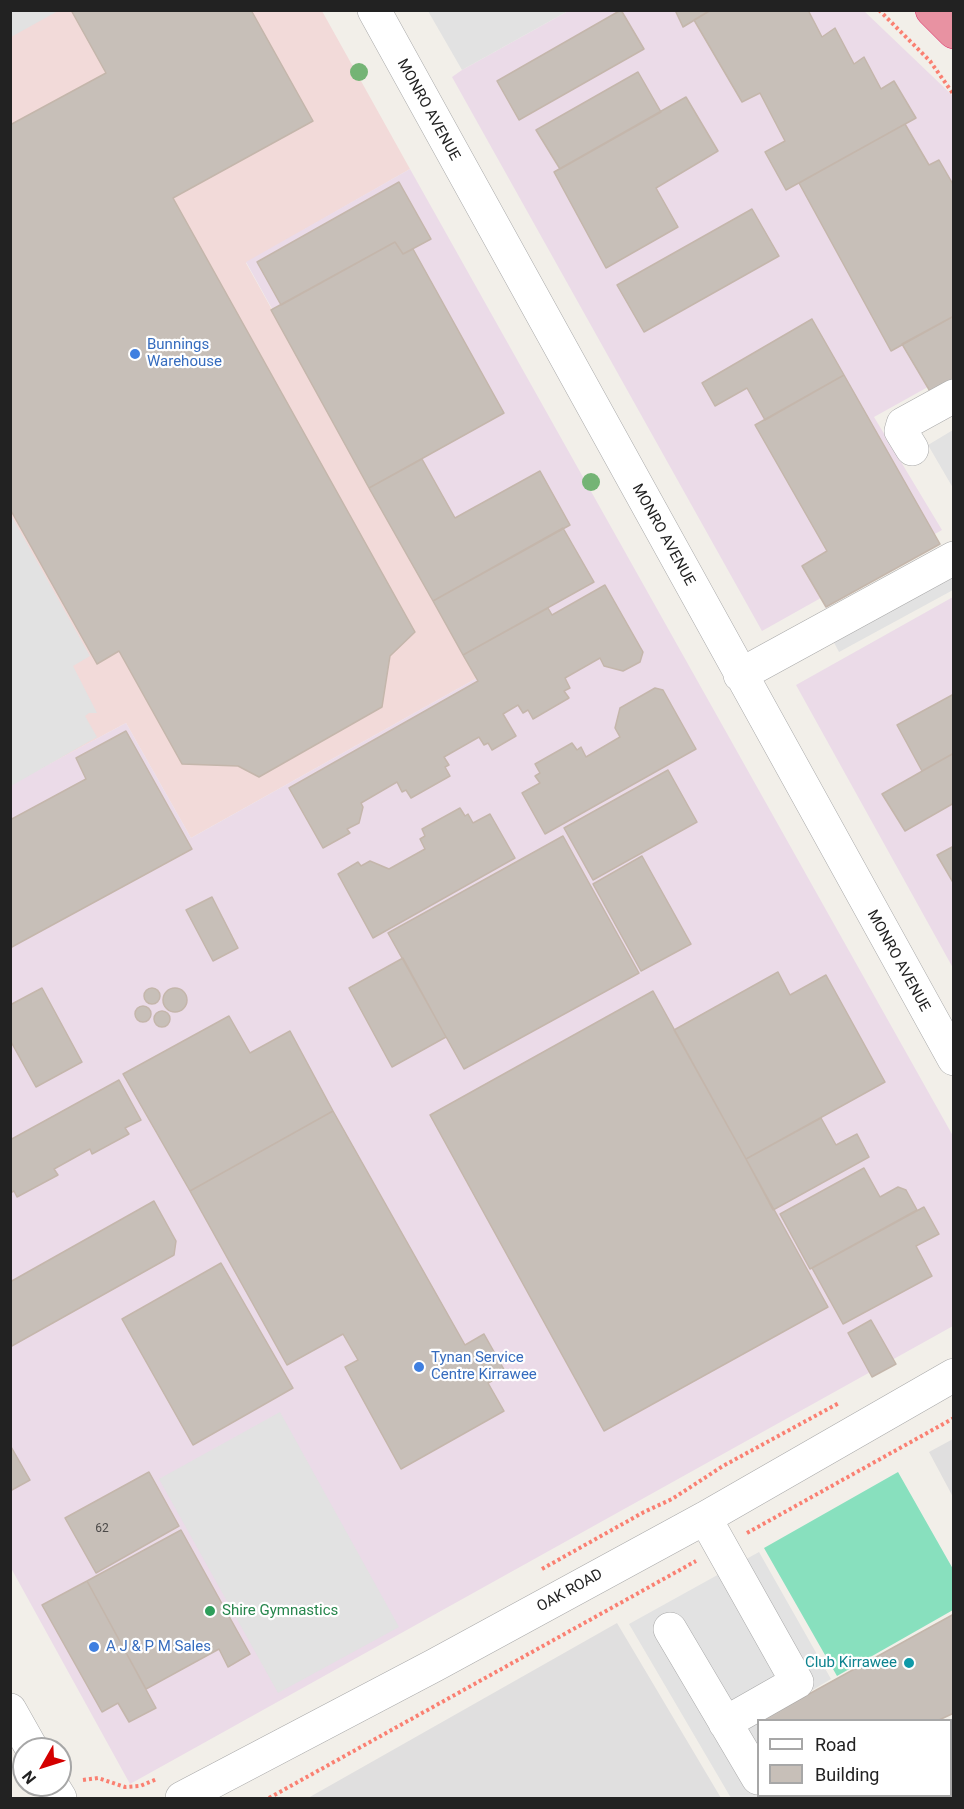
<!DOCTYPE html>
<style>
body{margin:0}
#map{position:relative;width:964px;height:1809px;overflow:hidden;background:#f2efe9;font-family:Roboto,sans-serif}
canvas{display:block}
.frame{position:absolute;inset:0;border:12px solid #222;pointer-events:none}
.legend{position:absolute;left:757px;top:1719px;width:195px;height:78px;box-sizing:border-box;background:#fff;border:2px solid #a7a7a7;margin:0;padding:8px 10px;list-style:none;font-size:18px;color:#222}
.legend li{display:flex;align-items:center;gap:12px;height:30px}
.legend b{width:30px;border:2px solid #a7a7a7}
.north{position:absolute;left:12px;top:1737px;width:60px;height:60px;box-sizing:border-box;background:#fff;border:2px solid #a7a7a7;border-radius:50%;rotate:231deg;font-size:16px;font-weight:700;line-height:24px;text-align:center;color:#222}
.north::after{content:'';display:block;margin:auto;width:21px;height:27px;background:#d40000;clip-path:polygon(50% 0,100% 100%,50% 72%,0 100%)}
</style>
<div id="map">
<canvas width="964" height="1809"></canvas>
<div class="frame"></div>
<ul class="legend">
<li><b style="height:8px;background:#fff"></b>Road</li>
<li><b style="height:16px;background:#c7bfb8"></b>Building</li>
</ul>
<div class="north">N</div>
</div>
<script>
const g = document.querySelector('canvas').getContext('2d');
g.lineJoin = 'round';
function paint(path, color) { g.fillStyle = color; g.fill(path, 'evenodd'); }
const shape = rows => new Path2D(rows.map(r => 'M' + r).join(''));
function trace(path, color, width, dash) { g.strokeStyle = color; g.lineWidth = width; g.lineCap = dash ? 'butt' : 'round'; g.setLineDash(dash || []); g.stroke(path); }
function write(font, color, halo, rows, align = 'center') {
  g.font = font + ' Roboto,sans-serif'; g.lineWidth = 4.5; g.setLineDash([]); g.textBaseline = 'middle'; g.strokeStyle = halo; g.fillStyle = color; for (const [text, x, y, turn = 0] of rows) {
    g.save(); g.translate(x, y); g.rotate((+turn || 0) * Math.PI / 180); g.textAlign = isNaN(turn) ? turn : align; if (halo) g.strokeText(text, 0, 0); g.fillText(text, 0, 0); g.restore();
  }
}
const residential = shape([
 [953,1439,953,1497,929,1452],
 [617,1623,721,1798,308,1798]
]);
const commercial = shape([
 [11,11,322,11,410,169,246,263,477,678,191,838,126,723,11,785]
]);
const industrial = shape([
 [568,11,864,11,953,96,953,373,874,417,942,530,762,631,452,77,462,70],
 [410,169,953,1136,953,1326,130,1784,11,1568,10,785,126,723,191,838,477,678,246,262],
 [953,597,953,968,796,685]
]);
const pitch = shape([
 [898,1472,953,1569,953,1610,837,1676,764,1548],
 [953,1720,953,1798,910,1798,908,1796,950,1796,950,1721]
]);
const parking = shape([
 [11,10,58,10,58,11,11,37],
 [428,11,568,11,462,70],
 [953,430,953,488,928,445],
 [10,513,90,656,73,666,97,713,89,713,85,716,97,737,11,786],
 [953,565,953,590,839,652,830,635],
 [280,1412,399,1627,278,1693,159,1479],
 [759,1552,831,1679,757,1723,758,1796,781,1796,772,1798,731,1798,629,1624]
]);
const building = shape([
 [71,10,251,10,313,121,173,198,415,632,390,656,382,707,259,777,238,766,182,764,119,651,97,664,10,509,10,125,106,73,71,10],
 [621,10,644,49,519,120,497,81,621,10],
 [675,10,711,10,683,27,675,10],
 [711,10,808,10,822,37,835,28,854,64,864,57,881,89,894,81,916,118,786,190,765,152,785,141,760,93,742,102,694,20,711,10],
 [638,72,661,112,560,169,536,130,638,72],
 [686,97,718,151,656,188,678,227,606,268,554,172,686,97],
 [905,124,929,165,939,160,954,186,954,316,891,351,799,183,905,124],
 [399,182,431,239,403,254,395,242,281,305,257,262,399,182],
 [752,209,779,256,644,332,617,285,752,209],
 [395,242,403,254,413,249,504,413,369,488,271,310,395,242],
 [954,316,954,380,931,393,902,344,954,316],
 [812,319,844,375,765,420,747,388,715,406,702,383,812,319],
 [844,375,940,544,826,607,802,566,827,551,755,425,844,375],
 [422,459,455,518,540,471,570,525,433,601,369,488,422,459],
 [563,528,594,582,463,655,433,601,563,528],
 [605,585,643,652,640,662,623,671,604,666,600,658,565,678,570,688,564,691,569,698,533,719,528,710,523,713,518,705,503,714,516,736,492,750,488,743,484,745,479,737,444,757,449,765,445,767,450,776,411,798,406,790,402,792,397,782,361,803,363,807,359,823,347,829,350,833,323,848,289,788,478,681,463,655,548,608,552,615,605,585],
 [655,688,663,690,696,749,545,834,522,793,540,783,535,776,540,773,535,764,572,743,577,750,581,747,586,757,620,737,615,728,620,708,655,688],
 [954,694,954,753,922,771,897,725,954,694],
 [126,731,192,849,10,948,10,820,86,779,76,758,126,731],
 [954,753,954,803,905,831,882,794,954,753],
 [668,770,697,822,593,880,564,828,668,770],
 [460,808,465,816,468,814,473,823,490,814,515,858,373,938,338,874,358,862,361,866,370,861,389,869,425,849,420,839,425,836,422,829,460,808],
 [563,836,639,973,464,1069,388,933,563,836],
 [954,846,954,884,937,855,954,846],
 [642,856,691,944,641,971,593,884,642,856],
 [212,897,238,948,213,961,186,910,212,897],
 [403,958,446,1037,392,1067,349,988,403,958],
 [778,972,790,995,826,975,885,1082,746,1159,674,1030,778,972],
 '144 996a8 8 0 1 1 16 0a8 8 0 1 1-16 0Z',
 [42,988,82,1062,36,1087,10,1040,10,1005,42,988],
 '163 1000a12 12 0 1 1 24 0a12 12 0 1 1-24 0Z',
 [653,991,828,1307,604,1431,430,1115,653,991],
 '135 1014a8 8 0 1 1 16 0a8 8 0 1 1-16 0Z',
 '154 1019a8 8 0 1 1 16 0a8 8 0 1 1-16 0Z',
 [229,1016,250,1053,290,1031,333,1111,190,1191,123,1074,229,1016],
 [119,1080,141,1120,125,1128,129,1134,92,1154,90,1149,54,1169,58,1175,17,1197,14,1191,10,1193,10,1140,119,1080],
 [333,1111,465,1345,484,1334,506,1373,488,1383,504,1411,401,1469,345,1367,358,1360,343,1334,287,1365,190,1191,333,1111],
 [821,1118,836,1145,857,1134,869,1157,773,1210,746,1159,821,1118],
 [864,1168,880,1197,898,1187,906,1190,917,1210,810,1269,780,1214,864,1168],
 [154,1201,176,1241,174,1255,10,1347,10,1282,154,1201],
 [924,1207,939,1234,916,1246,932,1276,843,1324,812,1268,924,1207],
 [221,1263,293,1388,193,1445,122,1319,221,1263],
 [871,1320,896,1364,872,1377,848,1333,871,1320],
 [10,1445,30,1480,10,1491,10,1445],
 [149,1472,179,1526,96,1573,65,1518,149,1472],
 [181,1530,250,1654,228,1667,219,1649,146,1689,87,1581,181,1530],
 [87,1581,156,1708,129,1722,118,1703,102,1712,42,1605,87,1581],
 [954,1614,954,1713,939,1720,762,1720,954,1614]
]);
const path = shape([
 [879,10,930,61,954,95],
 [747,1533,954,1418],
 [542,1569,644,1512,672,1499,723,1466,839,1403],
 [83,1780,98,1778,125,1787,140,1786,157,1779],
 [269,1798,696,1561]
]);
const minor = shape([
 [374,10,954,1059],
 [912,449,901,431,903,424,954,396],
 [740,675,954,558],
 [705,1518,797,1682,725,1723],
 [670,1629,758,1778],
 [10,1710,32,1749],
 [52,1785,60,1798],
 [182,1798,435,1665,705,1518,954,1375]
]);
const highway = shape([
 [932,10,954,32]
]);
const trees = [
 [359,72],
 [591,482]
];
const markers = [
 [135,354,6,"#3f7fe0"],
 [419,1367,6,"#3f7fe0"],
 [210,1611,6,"#2e9e5b"],
 [94,1647,6,"#3f7fe0"],
 [909,1663,6,"#0f9aa8"]
];
const numberNames = [
 ["62",102,1529]
];
const streetNames = [
 ["MONRO AVENUE",428,110,61],
 ["MONRO AVENUE",663,535,61],
 ["MONRO AVENUE",898,961,61],
 ["OAK ROAD",570,1591,-29]
];
const shopNames = [
 ["Bunnings",147,345],
 ["Warehouse",147,362],
 ["Tynan Service",431,1358],
 ["Centre Kirrawee",431,1375],
 ["A J & P M Sales",106,1647]
];
const leisureNames = [
 ["Shire Gymnastics",222,1611]
];
const cultureNames = [
 ["Club Kirrawee",897,1663]
];
paint(residential, '#e0dfdf');
paint(commercial, '#f2dad9');
paint(industrial, '#ebdbe8');
paint(pitch, '#88e0be');
paint(parking, '#e2e2e2');
paint(building, '#c7bfb8');
trace(building, '#c4b6ab', 1.5);
trace(minor, '#a9a9a9', 34);
trace(highway, '#dc2a67', 34);
trace(path, '#fa8072', 4, [3, 3]);
trace(minor, '#fff', 33);
trace(highway, '#e892a2', 33);
g.fillStyle = '#74b475';
for (const [x, y] of trees) { g.beginPath(); g.arc(x, y, 9, 0, 2 * Math.PI); g.fill(); }
for (const [x, y, r, color] of markers) { const dot = new Path2D(); dot.arc(x, y, r, 0, 2 * Math.PI); g.fillStyle = color; g.fill(dot); trace(dot, '#fff', 2); }
write('12px', '#4b4948', null, numberNames);
write('15px', '#222', '#fff', streetNames);
write('15px', '#366cbe', '#fff', shopNames, 'left');
write('15px', '#27864d', '#fff', leisureNames, 'left');
write('15px', '#0d838f', '#fff', cultureNames, 'right');
</script>
